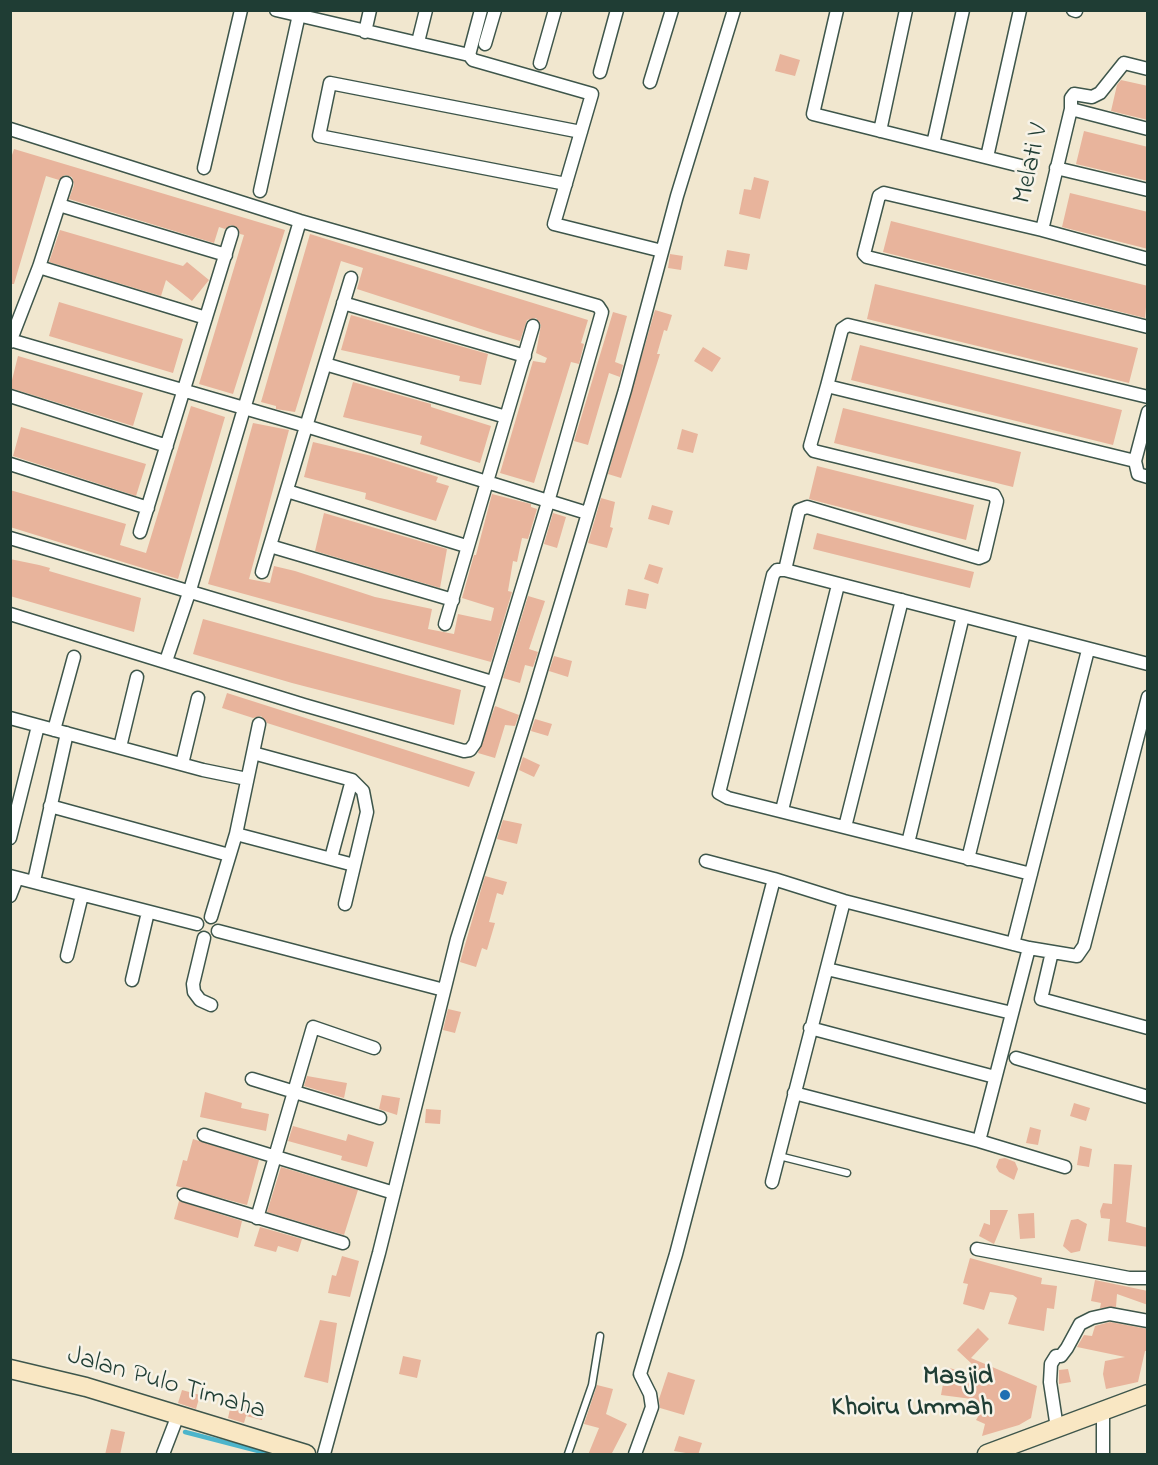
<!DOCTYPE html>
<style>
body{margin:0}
#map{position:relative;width:1158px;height:1465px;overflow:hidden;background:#f1e7cf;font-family:"Indie Flower",sans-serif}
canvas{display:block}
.frame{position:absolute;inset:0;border:12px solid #1f3d34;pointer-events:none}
</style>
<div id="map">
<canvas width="1158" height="1465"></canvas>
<div class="frame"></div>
</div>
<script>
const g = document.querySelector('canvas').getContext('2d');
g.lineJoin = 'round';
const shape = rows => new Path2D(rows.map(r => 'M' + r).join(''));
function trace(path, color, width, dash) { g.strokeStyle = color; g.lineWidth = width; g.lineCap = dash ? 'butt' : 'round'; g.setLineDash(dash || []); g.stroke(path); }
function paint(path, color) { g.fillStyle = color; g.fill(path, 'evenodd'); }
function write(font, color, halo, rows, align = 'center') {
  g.font = font + ' "Indie Flower",sans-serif'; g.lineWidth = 5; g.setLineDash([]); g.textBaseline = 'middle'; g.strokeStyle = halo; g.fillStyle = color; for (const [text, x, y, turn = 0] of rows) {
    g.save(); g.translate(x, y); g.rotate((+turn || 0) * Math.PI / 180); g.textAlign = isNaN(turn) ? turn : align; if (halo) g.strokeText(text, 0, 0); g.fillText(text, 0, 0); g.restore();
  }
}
const stream = shape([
 [185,1432,270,1454]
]);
const building = shape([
 [780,54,800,60,795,76,775,71],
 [1121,80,1148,86,1148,120,1111,111,1117,85],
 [1084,131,1148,147,1148,181,1076,164],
 [14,149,285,230,233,394,199,384,244,235,240,234,238,228,231,225,225,229,219,227,214,243,69,199,74,185,72,177,65,175,59,180,46,176,14,284,10,284,10,161],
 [754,177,769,181,760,219,739,214,744,189,751,190],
 [1070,193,1148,212,1148,249,1062,227],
 [891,221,1148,286,1145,318,883,252],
 [60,230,183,266,187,262,209,280,192,301,166,280,161,296,49,262],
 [310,234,588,320,581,343,584,344,579,364,571,362,534,483,500,473,533,361,545,363,547,358,536,353,541,325,536,318,527,320,520,341,493,333,357,289,363,268,341,261,295,412,276,409,276,406,261,402],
 [727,250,750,254,747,270,724,266],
 [670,254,683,256,681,270,668,268],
 [875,284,1138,348,1129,383,867,319],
 [59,302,183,339,173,373,49,336],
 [655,310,672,315,667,331,664,330,657,354,660,354,621,478,608,474],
 [613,312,627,316,615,362,623,365,620,377,609,373,588,445,574,441],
 [351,315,488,354,481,385,459,381,460,376,341,350],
 [860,345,1122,410,1113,445,851,380],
 [703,347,721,358,712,372,694,361],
 [18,356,143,393,133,426,10,388],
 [353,382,431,404,431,407,491,426,480,463,420,444,422,436,343,417],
 [191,406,225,417,178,579,10,527,10,490,126,524,120,545,146,553],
 [843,408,1021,452,1013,487,834,443],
 [253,423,289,430,249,579,270,583,274,566,295,571,375,597,432,609,428,629,454,634,458,614,491,621,494,608,462,598,474,555,476,555,492,494,531,504,531,507,537,509,528,539,522,538,517,562,513,561,508,591,512,592,491,662,208,584],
 [21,427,146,464,136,496,13,456],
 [682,429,698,434,693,453,677,449],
 [313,442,372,456,438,477,436,482,449,486,436,521,365,499,366,493,304,477],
 [817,466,974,505,966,540,809,499],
 [601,498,615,502,610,527,613,528,607,548,588,543],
 [652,505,673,511,669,525,648,519],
 [324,513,447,549,440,588,315,551],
 [553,513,566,517,557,548,544,544],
 [817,533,974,572,970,588,813,549],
 [10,559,39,565,50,568,49,571,141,598,134,632,10,596],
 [649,564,663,568,658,584,644,579],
 [628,589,649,594,646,609,625,605],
 [528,596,545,601,529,649,538,652,533,667,525,665,520,683,503,678],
 [203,619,461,690,454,725,292,683,193,654],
 [554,656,572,661,568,677,549,671],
 [227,693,475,772,469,787,267,723,261,716,253,718,222,708],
 [495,706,519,715,515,726,505,725,495,758,478,753],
 [535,719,552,724,548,736,531,731],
 [523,757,540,765,534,777,519,770],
 [503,820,522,824,517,844,497,839],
 [485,876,507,882,503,895,497,893,489,922,495,923,487,950,482,948,476,967,460,962],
 [448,1009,461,1012,455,1033,443,1030],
 [307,1076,347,1083,344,1098,304,1086],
 [205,1092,242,1103,241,1108,269,1114,266,1131,200,1117],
 [382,1095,400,1098,397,1115,379,1109],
 [1074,1103,1090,1108,1086,1121,1070,1116],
 [426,1109,441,1110,440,1124,425,1123],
 [293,1126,346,1141,348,1134,374,1142,367,1167,341,1160,342,1156,288,1141],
 [1030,1127,1041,1130,1038,1145,1026,1143],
 [193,1139,259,1160,247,1205,176,1186,183,1160,187,1161],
 [1080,1146,1092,1149,1089,1167,1077,1165],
 [1005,1158,1015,1162,1018,1169,1014,1180,999,1172,996,1167,999,1159],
 [1114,1164,1132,1165,1126,1222,1148,1228,1148,1247,1108,1241,1110,1219,1101,1218,1100,1211,1103,1203,1112,1204],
 [281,1167,358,1190,344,1235,267,1212],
 [179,1201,242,1221,238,1238,174,1219],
 [990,1210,1008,1210,994,1244,979,1236,984,1223,990,1225],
 [1034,1213,1035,1238,1020,1239,1018,1214],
 [1078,1219,1087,1224,1080,1251,1071,1253,1063,1246,1071,1220],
 [260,1227,302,1239,298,1252,278,1246,276,1252,254,1246],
 [342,1256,359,1261,350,1297,328,1293,332,1275,336,1276],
 [970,1258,1042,1278,1041,1284,1057,1286,1054,1309,1047,1308,1044,1331,1008,1324,1017,1298,1013,1295,990,1292,984,1310,963,1304,968,1284,963,1283],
 [1095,1280,1148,1291,1148,1305,1117,1294,1116,1307,1100,1308,1101,1303,1091,1301],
 [320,1320,337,1323,328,1383,304,1377],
 [1110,1322,1148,1329,1148,1351,1145,1351,1138,1382,1106,1389,1103,1374,1105,1361,1125,1357,1077,1347,1084,1335,1092,1336,1095,1326],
 [978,1328,989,1339,971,1358,1037,1386,1031,1418,1019,1425,982,1436,985,1424,976,1420,982,1410,970,1404,972,1399,941,1395,946,1367,988,1379,957,1350],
 [403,1356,421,1360,417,1378,399,1374],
 [1068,1369,1071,1382,1059,1384,1059,1370],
 [668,1372,695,1380,684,1415,660,1408,659,1399],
 [597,1385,613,1389,606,1414,627,1424,611,1455,588,1455,599,1428,584,1424],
 [182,1390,200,1395,196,1409,178,1403],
 [232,1400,264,1408,262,1420,246,1416,244,1423,228,1418],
 [111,1429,125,1432,120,1455,105,1455],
 [679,1436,702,1443,698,1455,674,1451]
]);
const lane = shape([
 [779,1156,847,1173],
 [568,1454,592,1385,600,1336]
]);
const street = shape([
 [276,10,469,55,473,60,592,94,554,224,662,251],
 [837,10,813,114,1021,166],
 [1073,10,1076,11],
 [365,32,370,10],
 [418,42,426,10],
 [485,44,495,10],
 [469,55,481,10],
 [540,63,555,10],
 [600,72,617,10],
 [650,82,672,10],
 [1071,109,1148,129],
 [10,129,300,221,598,306,602,312,548,502,475,743,470,750,464,751,304,705,10,614],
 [880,131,906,10],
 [933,144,963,10],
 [987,157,1020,10],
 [204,168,241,10],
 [1056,168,1148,190],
 [566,184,319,136,330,83,581,132],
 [260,191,300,10],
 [59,205,226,255],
 [1042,230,1071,109,1071,98,1074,94,1092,97,1100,93,1124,63,1148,69],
 [1148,259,1042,230,884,193,879,196,864,254,867,257,1148,327],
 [39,267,206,318],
 [343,303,525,356],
 [10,340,306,426,587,513],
 [10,342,39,267,66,183],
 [325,364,506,417],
 [10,396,167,446],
 [1148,412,1135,461,1138,474,1148,477],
 [1135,461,827,386,842,329,848,325,1148,397],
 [10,464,148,508],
 [287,491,466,546],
 [140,532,232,233],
 [10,538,492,682],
 [270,546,453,600],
 [785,570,799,510,807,507,979,558,984,556,997,501,994,495,814,451,810,446,827,386],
 [262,572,351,278],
 [445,624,533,326],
 [166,661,190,590,300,221],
 [10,718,203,770,247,779],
 [54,730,74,657],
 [120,747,137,677],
 [253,753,352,780],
 [182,764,198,698],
 [50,806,229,855],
 [782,810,838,585],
 [845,827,902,600],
 [236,834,354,865],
 [10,838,38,726],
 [908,843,963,616],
 [331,858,352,780,363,791,367,812,345,904],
 [968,859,1024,633],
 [706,861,774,879],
 [1031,874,728,798,719,793,773,575,777,570,785,570,1148,664],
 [10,876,197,924],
 [34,881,67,733],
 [10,896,17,878],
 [211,917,236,834,259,724],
 [218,931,444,990],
 [204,938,193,984,194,992,200,1000,211,1005],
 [1013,944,1088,650],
 [1052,952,1041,999,1148,1028],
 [67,956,82,895],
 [827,969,1012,1013],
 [132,980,148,912],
 [810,1028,995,1077],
 [1016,1058,1148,1097],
 [252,1079,380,1118],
 [794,1093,979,1141,1029,948],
 [204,1135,394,1193],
 [979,1141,1065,1167],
 [772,1182,844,901],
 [184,1195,343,1243],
 [257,1218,313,1027,374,1048],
 [977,1249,1129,1278,1148,1278],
 [1057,1428,1050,1382,1051,1364,1056,1356,1061,1356,1067,1348,1080,1324,1092,1318,1110,1314,1148,1321],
 [163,1454,178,1415],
 [324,1454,379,1253,457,939,532,700,625,390,677,196,734,10],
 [635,1454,652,1407,650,1394,640,1374,676,1254,774,879,844,901,1029,948,1077,956,1084,946,1148,697],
 [1103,1454,1103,1411]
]);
const secondary = shape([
 [10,1369,86,1387,306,1454],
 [987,1454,1148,1394]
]);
const markers = [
 [1005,1395,6,"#1f6fb2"]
];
const streetNames = [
 ["Melati V",1033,164,-77],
 ["Jalan Pulo Timaha",166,1385,16]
];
const poiNames = [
 ["Masjid",993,1379],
 ["Khoiru Ummah",993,1410]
];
trace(stream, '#4db5cb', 4.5);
paint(building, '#e8b49c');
trace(lane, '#3e564b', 9);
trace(street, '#3e564b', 15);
trace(secondary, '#3e564b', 21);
trace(lane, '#fff', 6);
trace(street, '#fff', 12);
trace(secondary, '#f9e7c3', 18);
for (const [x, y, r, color] of markers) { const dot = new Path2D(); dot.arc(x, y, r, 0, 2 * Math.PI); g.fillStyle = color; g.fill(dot); trace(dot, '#f7f3e8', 2); }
write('27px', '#1f3d34', '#f7f3e8', streetNames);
write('bold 27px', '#1f3d34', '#f7f3e8', poiNames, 'right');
</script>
